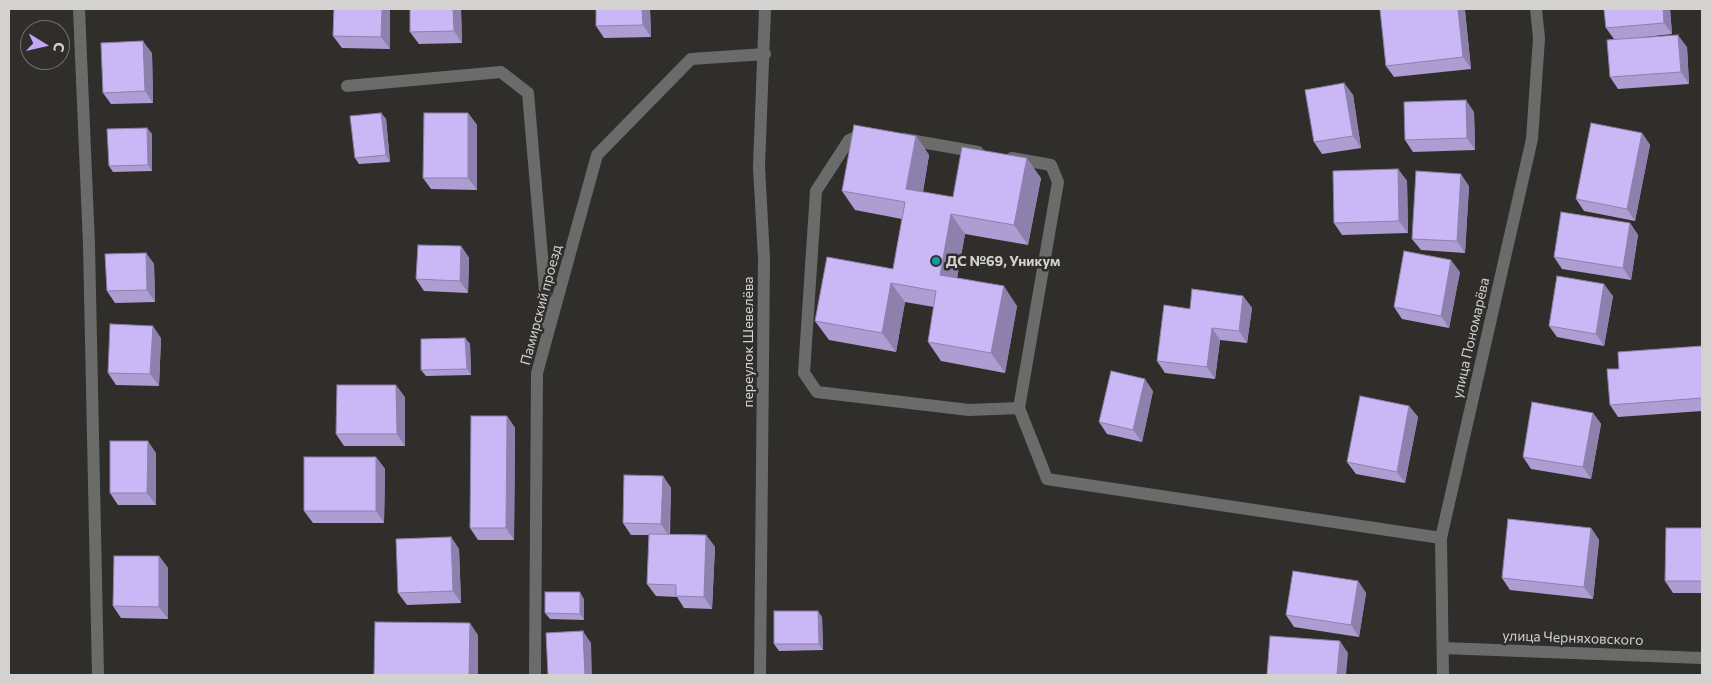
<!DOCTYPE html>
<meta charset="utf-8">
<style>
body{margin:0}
#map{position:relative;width:1711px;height:684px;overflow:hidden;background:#302e2b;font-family:Commissioner,sans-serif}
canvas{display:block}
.frame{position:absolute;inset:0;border:10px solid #d3d2d0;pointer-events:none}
.north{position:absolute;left:20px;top:20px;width:50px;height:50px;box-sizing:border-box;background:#302e2b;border:1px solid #71706d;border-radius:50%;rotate:99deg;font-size:14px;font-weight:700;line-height:20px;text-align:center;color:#d3d2d0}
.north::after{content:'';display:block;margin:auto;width:18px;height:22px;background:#c0a8f3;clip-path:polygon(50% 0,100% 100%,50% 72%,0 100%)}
</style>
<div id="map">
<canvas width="1711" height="684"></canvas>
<div class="frame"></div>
<div class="north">С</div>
</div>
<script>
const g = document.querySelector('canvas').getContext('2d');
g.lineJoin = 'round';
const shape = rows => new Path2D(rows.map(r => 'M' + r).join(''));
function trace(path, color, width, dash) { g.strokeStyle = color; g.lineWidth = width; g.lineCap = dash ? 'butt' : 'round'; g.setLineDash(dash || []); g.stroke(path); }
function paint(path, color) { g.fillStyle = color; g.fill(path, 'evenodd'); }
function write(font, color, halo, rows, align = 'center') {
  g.font = font + ' Commissioner,sans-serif'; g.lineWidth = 5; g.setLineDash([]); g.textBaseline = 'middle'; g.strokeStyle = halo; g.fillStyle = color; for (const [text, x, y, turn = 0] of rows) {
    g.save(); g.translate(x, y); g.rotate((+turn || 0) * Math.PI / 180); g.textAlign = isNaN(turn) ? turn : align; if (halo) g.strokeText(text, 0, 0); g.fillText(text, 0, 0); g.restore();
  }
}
const minor = shape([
 [79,9,89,245,98,675],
 [347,86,501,72,528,93,548,326],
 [867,133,849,140,816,191,804,373,817,392,969,410,1019,408],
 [904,139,978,152],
 [1012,158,1051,165,1058,182,1019,408,1047,479,1441,538],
 [1443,648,1702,658],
 [535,675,537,373,597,155,691,59,765,54],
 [760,675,764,258,759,167,765,9],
 [1443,675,1441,538,1532,139,1539,38,1536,9]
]);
const wall = shape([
 [334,9,390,9,390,49,342,48,333,36],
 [410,9,461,9,462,43,419,44,410,32],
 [596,9,650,9,651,37,604,38,596,26],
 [1380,9,1464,9,1465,11,1471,69,1394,77,1386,66],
 [1604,9,1670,9,1672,34,1636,38,1687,47,1689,84,1618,89,1610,77,1614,39,1606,28],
 [152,53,153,103,111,104,103,93],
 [1344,83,1353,95,1361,148,1322,154,1314,142],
 [1474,112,1475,150,1413,152,1405,140],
 [381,113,386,119,390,162,359,164,355,158],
 [468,113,477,125,477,190,431,189,423,178],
 [147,128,152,134,152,171,113,172,109,166],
 [1642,133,1650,145,1635,221,1584,211,1576,199],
 [916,136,929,155,923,192,953,197,1041,178,1028,245,965,234,957,278,1017,306,1005,373,941,361,928,342,934,307,905,302,896,352,829,340,815,321,893,269,902,219,855,210,842,191],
 [1398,169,1407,181,1408,233,1342,235,1334,223],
 [1469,186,1465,253,1421,250,1412,239],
 [1630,223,1638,235,1631,280,1562,269,1554,257],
 [461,246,469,258,468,293,424,291,416,279],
 [146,253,154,264,155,302,115,303,107,291],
 [1460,272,1449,328,1402,319,1394,307],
 [1243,296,1252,308,1247,343,1220,340,1215,379,1165,373,1157,361,1190,309],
 [1613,296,1604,346,1557,337,1549,326],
 [161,338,159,386,116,385,108,373],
 [465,338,470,344,471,375,426,376,421,370],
 [1702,346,1702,411,1618,417,1610,405,1619,369],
 [1153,391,1142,442,1107,434,1099,422],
 [405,397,405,446,344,446,336,434],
 [1409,406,1418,417,1405,483,1356,474,1347,462],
 [1593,413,1601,424,1591,479,1531,469,1523,457],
 [507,416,515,428,514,540,478,540,470,528],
 [156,453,156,505,118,505,110,493],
 [376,457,385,469,384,523,313,523,304,511],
 [663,476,671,488,670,534,706,535,715,547,712,609,684,608,677,597,656,596,647,584,649,535,631,535,623,523],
 [1591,528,1599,540,1593,599,1510,590,1502,578],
 [1702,528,1702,593,1673,593,1665,581],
 [451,537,459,549,461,603,407,605,398,593],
 [159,556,168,568,168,619,121,618,113,606],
 [1358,581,1366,593,1359,637,1294,627,1286,615],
 [584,599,584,620,550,619,545,613],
 [822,617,823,650,779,651,774,644]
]);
const shadedWall = shape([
 [382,9,390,9,390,49,381,37],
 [453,9,461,9,462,43,454,31],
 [642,9,650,9,651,37,643,25],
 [1458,9,1464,9,1465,11,1471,69,1463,57],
 [1663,9,1670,9,1672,34,1664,23],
 [1678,35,1687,47,1689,84,1681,72],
 [143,41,152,53,153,103,145,91],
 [1344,83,1353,95,1361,148,1353,136],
 [1466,100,1474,112,1475,150,1467,138],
 [381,113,386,119,390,162,386,155],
 [468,113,477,125,477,190,468,178],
 [147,128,152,134,152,171,148,165],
 [1642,133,1650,145,1635,221,1627,209],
 [916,136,929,155,920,208,906,189],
 [1027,158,1041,178,1028,245,1014,225],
 [1398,169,1407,181,1408,233,1399,221],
 [1461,174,1469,186,1465,253,1457,241],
 [951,214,965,234,954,294,940,275],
 [1630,223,1638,235,1631,280,1623,268],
 [461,246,469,258,468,293,460,281],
 [146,253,154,264,155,302,147,290],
 [1451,260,1460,272,1449,328,1441,316],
 [891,283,905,302,896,352,882,333],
 [1604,284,1613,296,1604,346,1596,334],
 [1004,286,1017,306,1005,373,991,353],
 [1243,296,1252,308,1247,343,1239,331],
 [153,326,161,338,159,386,150,374],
 [1212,328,1220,340,1215,379,1207,367],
 [465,338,470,344,471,375,467,369],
 [1145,379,1153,391,1142,442,1133,430],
 [396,385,405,397,405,446,397,434],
 [1409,406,1418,417,1405,483,1397,472],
 [1593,413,1601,424,1591,479,1583,467],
 [507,416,515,428,514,540,506,528],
 [148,441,156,453,156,505,147,493],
 [376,457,385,469,384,523,376,511],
 [663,476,671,488,669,536,661,524],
 [1591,528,1599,540,1593,599,1584,587],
 [706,535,715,547,712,609,704,597],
 [451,537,459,549,461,603,453,591],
 [159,556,168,568,168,619,159,607],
 [1358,581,1366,593,1359,637,1351,625],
 [580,592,584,599,584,620,580,614],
 [818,611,822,617,823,650,819,644],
 [470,623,478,635,478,675,469,675],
 [583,631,591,643,592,675,585,675],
 [1340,641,1348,653,1346,675,1337,675]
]);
const building = shape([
 [334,9,382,9,381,37,333,36,334,9],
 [410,9,453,9,454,31,410,32,410,9],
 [596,9,642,9,643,25,596,26,596,9],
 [1380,9,1458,9,1463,57,1386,66,1380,9],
 [1604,9,1663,9,1664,23,1606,28,1604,9],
 [1678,35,1681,72,1610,77,1607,40,1678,35],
 [143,41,145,91,103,93,101,43,143,41],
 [1344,83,1353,136,1314,142,1305,90,1344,83],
 [1466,100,1467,138,1405,140,1404,102,1466,100],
 [381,113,386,155,355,158,350,116,381,113],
 [424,113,468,113,468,178,423,178,424,113],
 [1591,123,1642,133,1627,209,1576,199,1591,123],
 [854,125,916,136,906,189,953,197,962,147,1027,158,1014,225,951,214,940,275,1004,286,991,353,928,342,936,291,891,283,882,333,815,321,827,257,893,269,905,202,842,191,854,125],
 [147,128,148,165,109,166,107,129,147,128],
 [1398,169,1399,221,1334,223,1333,171,1398,169],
 [1416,171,1461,174,1457,241,1412,239,1416,171],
 [1561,212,1630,223,1623,268,1554,257,1561,212],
 [418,245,461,246,460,281,416,279,418,245],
 [1404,251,1451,260,1441,316,1394,307,1404,251],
 [146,253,147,290,107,291,105,254,146,253],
 [1557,276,1604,284,1596,334,1549,326,1557,276],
 [1192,289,1243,296,1239,331,1212,328,1207,367,1157,361,1164,305,1190,309,1192,289],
 [110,324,153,326,150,374,108,373,110,324],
 [465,338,467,369,421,370,421,339,465,338],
 [1702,346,1702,398,1610,405,1607,369,1619,369,1618,352,1702,346],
 [1111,371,1145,379,1133,430,1099,422,1111,371],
 [337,385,396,385,397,434,336,434,337,385],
 [1360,396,1409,406,1397,472,1347,462,1360,396],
 [1532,402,1593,413,1583,467,1523,457,1532,402],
 [471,416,507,416,506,528,470,528,471,416],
 [110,441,148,441,147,493,110,493,110,441],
 [304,457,376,457,376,511,304,511,304,457],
 [624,475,663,476,661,524,623,523,624,475],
 [1508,519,1591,528,1584,587,1502,578,1508,519],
 [1666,528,1702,528,1702,581,1665,581,1666,528],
 [649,534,706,535,704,597,676,596,676,585,647,584,649,534],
 [451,537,453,591,398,593,396,539,451,537],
 [114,556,159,556,159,607,113,606,114,556],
 [1293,571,1358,581,1351,625,1286,615,1293,571],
 [545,592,580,592,580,614,545,613,545,592],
 [774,611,818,611,819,644,774,644,774,611],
 [375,622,470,623,469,675,374,675,375,622],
 [583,631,585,675,548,675,546,633,583,631],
 [1270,636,1340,641,1337,675,1267,675,1270,636]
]);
const markers = [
 [936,261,5,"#0f9aa8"]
];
const poiNames = [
 ["ДС №69, Уникум",946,261]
];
const streetNames = [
 ["Памирский проезд",541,305,-75],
 ["улица Пономарёва",1471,338,-77],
 ["переулок Шевелёва",748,342,-90],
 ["улица Черняховского",1573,638,2]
];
trace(minor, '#6a6c6b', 12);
paint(wall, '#ae9dd3');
paint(shadedWall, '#8d80ac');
paint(building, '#cab7f5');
trace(building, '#8d80ac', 1);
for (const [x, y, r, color] of markers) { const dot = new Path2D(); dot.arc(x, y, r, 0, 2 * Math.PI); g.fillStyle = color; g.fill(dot); trace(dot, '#302e2b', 2); }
write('bold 14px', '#d3d2d0', '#302e2b', poiNames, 'left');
write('14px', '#d3d2d0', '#302e2b', streetNames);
</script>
